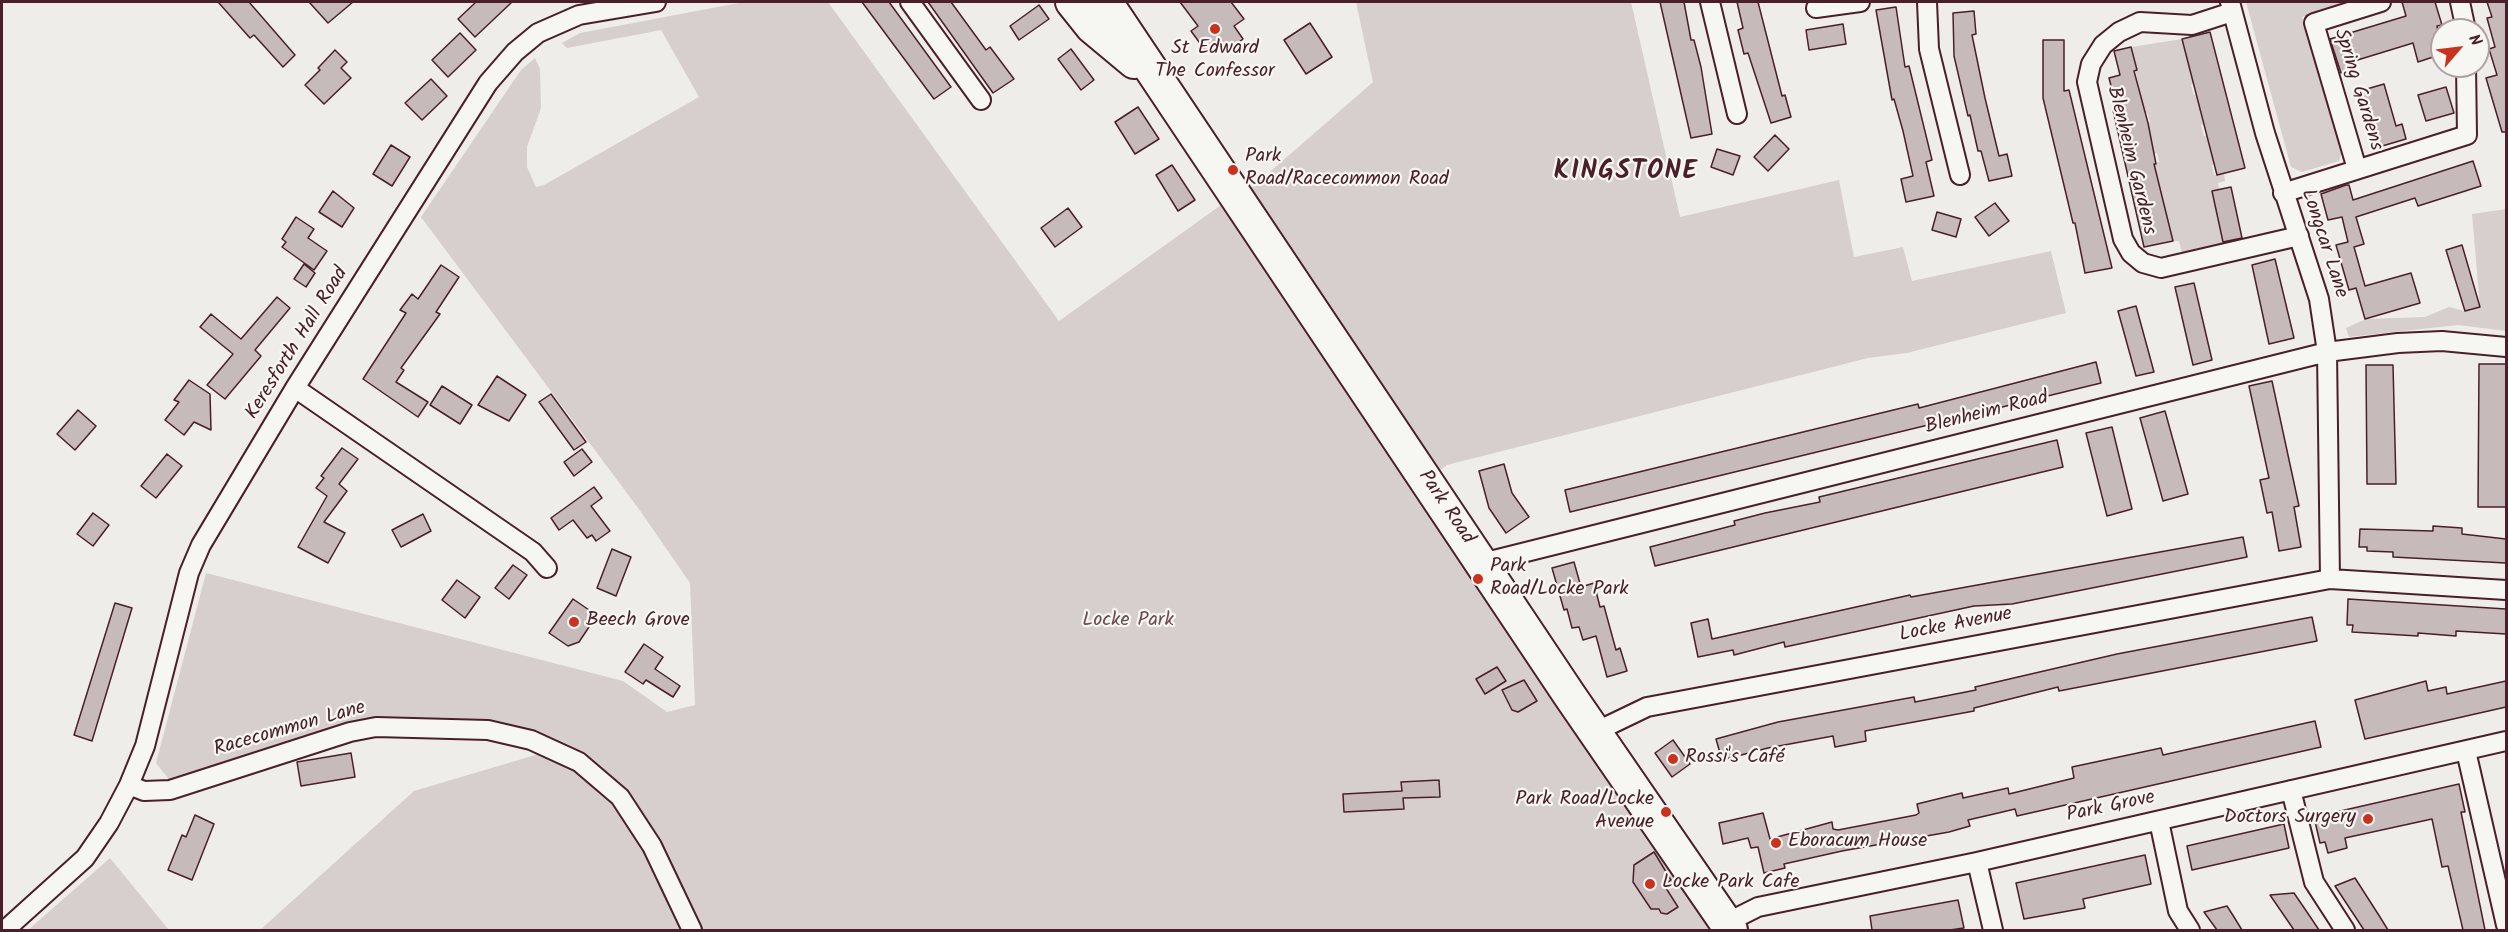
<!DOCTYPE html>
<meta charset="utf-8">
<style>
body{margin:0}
#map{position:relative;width:2508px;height:932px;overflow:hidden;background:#efedea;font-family:Kalam,sans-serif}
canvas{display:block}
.frame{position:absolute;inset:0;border:3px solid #4a1f2b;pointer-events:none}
.north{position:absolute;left:2430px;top:18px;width:60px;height:60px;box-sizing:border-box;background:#f6f6f2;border:2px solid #b1a0a2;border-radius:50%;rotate:62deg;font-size:16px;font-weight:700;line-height:24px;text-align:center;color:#4a1f2b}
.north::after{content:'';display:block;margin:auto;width:21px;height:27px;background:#c8321e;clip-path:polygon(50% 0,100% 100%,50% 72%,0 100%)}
</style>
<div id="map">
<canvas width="2508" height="932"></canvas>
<div class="frame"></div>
<div class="north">N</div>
</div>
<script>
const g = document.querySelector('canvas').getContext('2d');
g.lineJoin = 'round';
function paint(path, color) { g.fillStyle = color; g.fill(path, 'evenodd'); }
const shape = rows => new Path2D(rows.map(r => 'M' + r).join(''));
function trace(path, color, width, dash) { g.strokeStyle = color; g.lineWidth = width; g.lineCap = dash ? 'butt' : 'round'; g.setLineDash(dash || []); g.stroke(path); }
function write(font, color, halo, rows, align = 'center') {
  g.font = font + ' Kalam,sans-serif'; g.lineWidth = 4.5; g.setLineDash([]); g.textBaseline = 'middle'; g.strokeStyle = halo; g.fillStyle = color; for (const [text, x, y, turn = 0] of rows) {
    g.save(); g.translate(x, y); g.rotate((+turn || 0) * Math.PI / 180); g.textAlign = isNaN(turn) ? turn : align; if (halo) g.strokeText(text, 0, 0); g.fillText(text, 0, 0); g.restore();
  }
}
const green = shape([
 [744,2,828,2,1059,321,1221,205,1710,930,700,930,659,841,615,779,551,739,524,729,368,721,171,782,156,763,206,573,623,681,667,712,695,705,690,583,641,512,421,217,521,70,535,58,540,69,541,108,527,147,527,167,536,187,544,185,699,97,661,30,567,48,562,43,580,33],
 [1356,2,1631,2,1680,217,1839,180,1854,257,1903,247,1912,281,2051,251,2066,313,1907,353,1868,358,1447,465,1440,470,1249,190,1373,82],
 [2246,2,2349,2,2302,17,2342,152,2339,161,2302,172,2291,167],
 [2182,39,2186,55,2194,53,2198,69,2190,71,2193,84,2191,85,2194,95,2204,92,2207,110,2200,112,2203,124,2201,125,2204,136,2214,133,2211,151,2214,164,2212,165,2214,175,2224,173,2225,181,2218,183,2219,189,2212,191,2224,243,2182,253,2179,241,2173,241,2169,224,2158,226,2145,166,2159,162,2157,153,2154,154,2136,126,2150,122,2147,113,2144,113,2125,92,2139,88,2131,47],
 [2506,209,2506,331,2458,325,2349,337,2346,328,2366,319,2425,317,2449,307,2465,311,2480,307,2472,214],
 [542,753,572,769,612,801,647,851,681,930,260,930,414,791],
 [110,858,169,930,28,930]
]);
const building = shape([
 [218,2,249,2,295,55,283,67,254,35,250,38,218,2],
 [309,2,353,2,328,23,309,2],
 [476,2,512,2,475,37,458,19,476,2],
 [862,2,889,2,951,87,934,99,862,2],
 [928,2,951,2,986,50,990,47,1014,79,993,93,928,2],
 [1180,2,1231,2,1244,19,1234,26,1243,39,1225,53,1216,41,1205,50,1191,31,1198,26,1180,2],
 [1660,2,1684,2,1691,40,1694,40,1701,67,1712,134,1691,138,1660,2],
 [1737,2,1758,2,1782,96,1785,95,1791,117,1771,123,1748,53,1744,54,1738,30,1743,28,1737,2],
 [2402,2,2435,2,2442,25,2437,26,2442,54,2418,62,2413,43,2351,62,2353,70,2341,73,2330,39,2406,16,2402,2],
 [2487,2,2506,2,2506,132,2502,132,2486,78,2497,75,2489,49,2495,47,2487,18,2492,17,2487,2],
 [1039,5,1049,19,1019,40,1010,26,1039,5],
 [1896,7,1905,67,1909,66,1932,160,1926,162,1934,196,1906,202,1901,179,1913,176,1903,131,1894,99,1892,100,1876,10,1896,7],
 [1974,11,1976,34,1972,35,1985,98,1999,156,2007,154,2012,176,1989,181,1981,151,1978,151,1970,115,1968,116,1954,56,1953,13,1974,11],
 [1310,23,1332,57,1306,74,1284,40,1310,23],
 [1843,24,1846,44,1809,50,1806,30,1843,24],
 [2210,32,2245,168,2217,175,2182,39,2210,32],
 [460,33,476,50,448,77,432,60,460,33],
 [2043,40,2064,40,2064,91,2069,90,2112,268,2085,273,2075,223,2073,223,2043,98,2043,40],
 [2131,47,2137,70,2134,71,2148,123,2156,164,2154,164,2173,241,2144,247,2113,110,2117,109,2109,78,2120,75,2114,51,2131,47],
 [1071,49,1094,80,1081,90,1058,59,1071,49],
 [335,50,347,62,341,68,351,78,324,104,305,85,320,70,318,68,335,50],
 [431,79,447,96,422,120,405,103,431,79],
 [2384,84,2396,126,2402,124,2406,139,2372,149,2368,134,2372,133,2360,91,2384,84],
 [2446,87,2454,113,2426,121,2418,95,2446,87],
 [1138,107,1159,139,1135,154,1115,122,1138,107],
 [1775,135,1789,149,1768,171,1754,157,1775,135],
 [391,145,410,157,392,186,373,174,391,145],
 [1717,149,1740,156,1733,175,1711,167,1717,149],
 [2473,161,2481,186,2418,206,2415,198,2356,217,2364,244,2354,247,2365,286,2411,273,2420,303,2365,319,2356,288,2349,290,2336,245,2348,242,2342,217,2328,220,2321,194,2346,185,2349,185,2353,200,2473,161],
 [1172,165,1195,200,1178,211,1156,175,1172,165],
 [2231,187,2242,238,2223,242,2212,191,2231,187],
 [333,191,354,208,342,227,319,212,333,191],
 [1995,203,2009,221,1989,236,1975,217,1995,203],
 [1068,208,1082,227,1055,247,1041,228,1068,208],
 [1937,212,1961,219,1956,237,1932,230,1937,212],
 [296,217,314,229,308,238,327,251,314,270,282,247,286,242,282,239,296,217],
 [2462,245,2480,307,2465,311,2446,250,2462,245],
 [2275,259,2294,338,2269,344,2252,265,2275,259],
 [304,264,315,273,306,287,294,279,304,264],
 [441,265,459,277,436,312,440,314,401,368,404,370,396,382,428,402,418,417,363,379,406,313,400,310,412,294,418,299,441,265],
 [2194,283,2212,360,2193,365,2175,287,2194,283],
 [277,297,290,308,255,350,261,356,225,399,207,385,233,354,200,327,211,314,241,339,277,297],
 [2136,306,2154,372,2136,376,2118,311,2136,306],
 [2096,362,2101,383,1570,512,1565,490,1918,404,1919,408,2096,362],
 [2479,364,2506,364,2506,507,2478,507,2479,364],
 [2366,365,2393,365,2396,484,2367,484,2366,365],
 [497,376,526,395,509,421,478,405,497,376],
 [189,380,210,394,211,430,194,422,184,435,165,420,179,402,174,400,189,380],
 [2272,381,2299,506,2294,507,2301,547,2279,551,2272,512,2267,513,2260,480,2269,478,2249,386,2272,381],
 [442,386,472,405,460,424,430,405,442,386],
 [551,394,586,442,574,450,539,402,551,394],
 [78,410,96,426,75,450,57,434,78,410],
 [2165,411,2188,494,2163,501,2140,418,2165,411],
 [2112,427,2132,509,2107,516,2086,433,2112,427],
 [2057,440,2063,467,1655,566,1650,547,1735,525,1734,521,1765,513,1820,502,1819,497,2057,440],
 [342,448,358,459,339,484,347,491,324,522,345,533,328,563,298,547,327,496,316,488,324,478,321,476,342,448],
 [582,449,592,462,574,476,564,462,582,449],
 [167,454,182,466,156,498,141,486,167,454],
 [1504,464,1512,493,1529,517,1506,533,1489,508,1479,471,1504,464],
 [594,487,602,498,591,506,610,531,596,541,592,535,587,538,573,520,559,530,551,518,594,487],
 [93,513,109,525,93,546,77,534,93,513],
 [423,514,431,531,401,547,392,530,423,514],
 [2433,526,2462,528,2462,534,2506,539,2506,563,2393,557,2393,552,2367,551,2367,547,2359,547,2360,529,2433,531,2433,526],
 [2243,537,2247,557,2012,604,1974,606,1785,647,1784,642,1734,655,1733,650,1698,657,1691,623,1708,619,1712,639,1910,595,1911,597,2243,537],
 [612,549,631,557,616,596,597,588,612,549],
 [1574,562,1581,587,1594,583,1600,607,1604,606,1616,650,1620,648,1627,671,1607,677,1596,636,1583,640,1579,627,1572,628,1567,609,1564,610,1552,568,1574,562],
 [513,565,527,575,509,599,495,588,513,565],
 [457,580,480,597,465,618,442,600,457,580],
 [573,599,592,612,591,624,579,642,568,646,549,633,573,599],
 [2348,599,2506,609,2506,634,2456,631,2456,636,2418,633,2418,636,2352,632,2353,625,2347,625,2348,599],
 [115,603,132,608,92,741,74,735,115,603],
 [2312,617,2317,641,2059,691,2058,687,1974,708,1974,711,1865,731,1866,741,1835,747,1833,736,1768,748,1722,760,1716,739,1778,722,1914,697,1915,702,1976,690,1975,687,2117,654,2312,617],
 [644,644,663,657,655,669,680,686,673,697,646,680,643,684,625,672,644,644],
 [1497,667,1506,681,1485,694,1476,679,1497,667],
 [1524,680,1537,701,1518,712,1512,710,1502,690,1524,680],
 [2426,681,2428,691,2446,687,2447,694,2506,681,2506,707,2365,739,2355,700,2426,681],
 [2315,721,2321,747,2017,816,2015,809,1994,814,1968,820,1970,826,1949,832,1842,851,1784,864,1785,868,1764,873,1758,847,1751,848,1748,838,1723,844,1719,823,1763,813,1770,839,1832,822,1833,829,1838,830,1916,815,1919,813,1917,804,1962,793,1963,798,2008,788,2009,794,2074,778,2072,767,2161,748,2163,755,2315,721],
 [1673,740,1690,764,1672,777,1655,753,1673,740],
 [351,753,355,777,301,786,297,762,351,753],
 [1439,780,1440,797,1403,798,1404,809,1344,812,1343,794,1402,791,1401,782,1439,780],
 [2459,784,2465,812,2461,812,2485,930,2463,930,2448,866,2442,867,2432,819,2345,838,2347,848,2328,853,2325,842,2320,843,2314,817,2459,784],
 [195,815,214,824,192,880,168,870,182,835,186,837,195,815],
 [2284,824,2289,848,2192,870,2187,846,2284,824],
 [1654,852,1671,880,1664,885,1678,907,1667,914,1661,913,1659,909,1651,909,1633,882,1634,865,1654,852],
 [2145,855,2151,884,2083,899,2085,908,2024,919,2016,883,2145,855],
 [2355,878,2380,917,2388,930,2364,930,2335,886,2355,878],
 [2294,893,2309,915,2319,930,2294,930,2270,895,2294,893],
 [1958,900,1964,928,1950,930,1872,930,1870,916,1958,900],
 [2227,906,2234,917,2242,930,2217,930,2204,912,2227,906]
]);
const minor = shape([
 [910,2,981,100],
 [1710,2,1737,114],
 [1927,2,1929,49,1960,175],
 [2230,2,2265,133,2319,299,2327,352,2330,579],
 [2460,2,2466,30],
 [1816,8,1860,2],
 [2232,12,2192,25,2140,22,2119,32,2103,45,2091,64,2087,82,2123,239,2131,253,2143,263,2161,268,2299,236],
 [2357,169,2314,23,2381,2],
 [2283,193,2467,135,2466,66],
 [295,388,533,552,547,568],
 [1482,563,2327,352,2398,343,2442,341,2506,347],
 [1595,732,1647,707,2330,579,2506,590],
 [2466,751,2506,925],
 [129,785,144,791,170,790,350,732,376,727,488,730,531,740,579,762,620,797,652,846,692,930],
 [2291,790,2314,882,2345,930],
 [2159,821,2178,911,2190,930],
 [1977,862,1993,930],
 [1726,923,1758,907,1977,862,2506,741],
 [5,930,85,858,109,823,129,785,145,746,189,573,201,545,295,388,488,83,515,52,538,33,579,15,656,2]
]);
const trunk = shape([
 [1072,2,1092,27,1134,62],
 [1106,2,1570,696,1731,930]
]);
const markers = [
 [1215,29,6,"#c8321e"],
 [1233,170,6,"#c8321e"],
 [1478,579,6,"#c8321e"],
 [574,622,6,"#c8321e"],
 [1673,759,6,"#c8321e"],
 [1666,812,6,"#c8321e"],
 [2368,819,6,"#c8321e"],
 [1776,843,6,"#c8321e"],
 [1650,884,6,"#c8321e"]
];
const poiNames = [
 ["St Edward",1215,50,"center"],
 ["The Confessor",1215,73,"center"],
 ["Park",1245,158],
 ["Road/Racecommon Road",1245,181],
 ["Park",1490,568],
 ["Road/Locke Park",1490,591],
 ["Beech Grove",586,622],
 ["Rossi's Café",1685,759],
 ["Park Road/Locke",1654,801,"right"],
 ["Avenue",1654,824,"right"],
 ["Doctors Surgery",2356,819,"right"],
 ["Eboracum House",1788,843],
 ["Locke Park Cafe",1662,884]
];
const streetNames = [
 ["Spring Gardens",2357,90,73],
 ["Blenheim Gardens",2130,161,76],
 ["Longcar Lane",2323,244,72],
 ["Keresforth Hall Road",298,344,-58],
 ["Blenheim Road",1987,414,-14],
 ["Park Road",1445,508,56],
 ["Locke Avenue",1956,626,-11],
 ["Racecommon Lane",290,730,-16],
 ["Park Grove",2111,808,-12]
];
const parkNames = [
 ["Locke Park",1128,622]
];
const districtNames = [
 ["KINGSTONE",1626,174]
];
paint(green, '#d7cfce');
paint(building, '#c6babb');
trace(building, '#4a1f2b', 1.5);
trace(minor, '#4a1f2b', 22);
trace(trunk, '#4a1f2b', 36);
trace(minor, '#f6f6f2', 18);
trace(trunk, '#f6f6f2', 32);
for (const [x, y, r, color] of markers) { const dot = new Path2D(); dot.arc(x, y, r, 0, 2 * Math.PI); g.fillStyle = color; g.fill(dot); trace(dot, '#f6f6f2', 2); }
write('20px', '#4a1f2b', '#f6f6f2', poiNames, 'left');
write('20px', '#4a1f2b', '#f6f6f2', streetNames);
write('20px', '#6d4b54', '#f6f6f2', parkNames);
g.letterSpacing = '1.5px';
write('bold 26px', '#4a1f2b', '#f6f6f2', districtNames);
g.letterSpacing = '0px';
</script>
